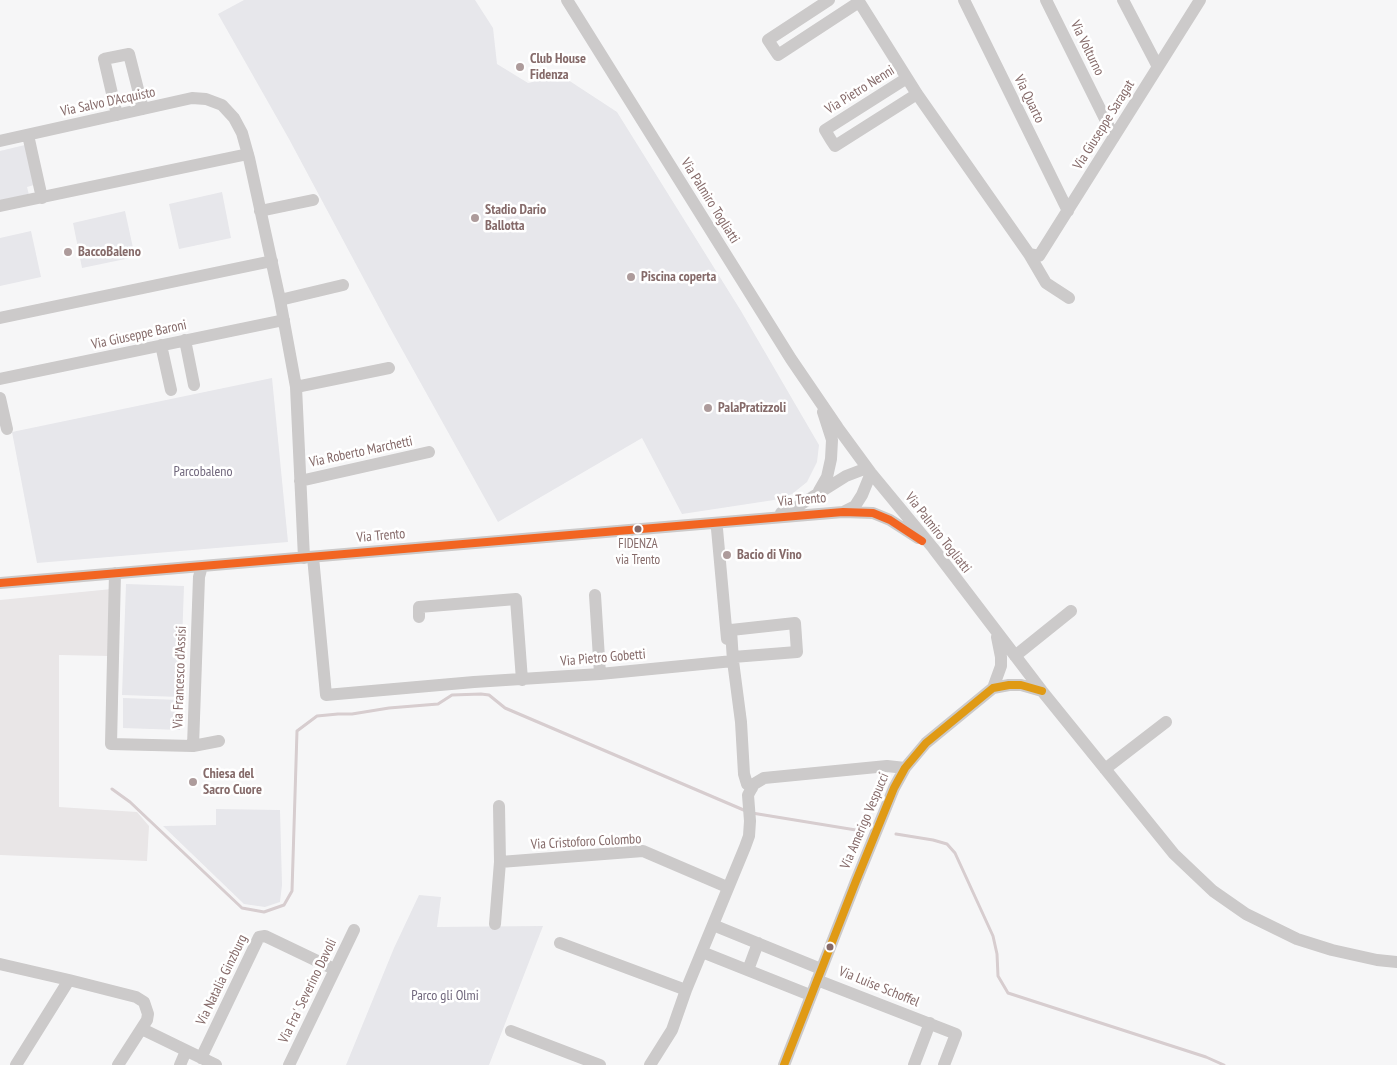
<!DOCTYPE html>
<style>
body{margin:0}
canvas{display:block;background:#f6f6f7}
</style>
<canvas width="1397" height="1065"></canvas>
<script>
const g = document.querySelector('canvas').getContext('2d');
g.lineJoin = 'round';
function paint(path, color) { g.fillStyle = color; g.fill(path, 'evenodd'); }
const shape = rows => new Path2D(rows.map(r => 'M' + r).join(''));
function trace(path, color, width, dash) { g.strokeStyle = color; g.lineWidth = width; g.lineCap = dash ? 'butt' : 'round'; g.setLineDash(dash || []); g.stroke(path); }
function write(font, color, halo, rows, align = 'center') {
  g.font = font + ' "PT Sans Narrow",sans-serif'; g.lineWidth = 5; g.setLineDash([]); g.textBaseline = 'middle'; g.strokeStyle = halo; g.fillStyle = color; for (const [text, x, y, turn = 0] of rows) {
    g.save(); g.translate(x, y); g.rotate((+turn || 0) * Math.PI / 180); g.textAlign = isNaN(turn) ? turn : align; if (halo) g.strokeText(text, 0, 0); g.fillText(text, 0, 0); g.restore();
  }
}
const built = shape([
 [112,589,110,656,59,655,59,807,137,812,149,826,147,861,0,855,0,600]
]);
const green = shape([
 [244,0,475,0,493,28,497,64,528,83,562,76,617,112,741,311,819,445,817,462,807,482,792,494,774,500,682,514,642,438,498,522,389,326,289,139,218,14],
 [25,145,34,185,27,187,29,195,0,201,0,151],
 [222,192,231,238,179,249,169,204],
 [125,211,135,257,82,268,73,223],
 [31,231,41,277,0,286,0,238],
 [272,378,288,542,37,563,12,432],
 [126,584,184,586,180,697,122,695],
 [123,698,181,700,180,730,123,728],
 [216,809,280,810,282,885,280,902,265,907,244,904,163,826,216,825],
 [419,895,441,897,437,927,543,926,489,1065,346,1065,394,948]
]);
const stream = shape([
 [112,789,130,802,242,908,264,912,284,905,292,891,297,731,317,716,338,714,352,714,389,708,438,704,452,695,481,694,489,695,505,708,746,811],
 [752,813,862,831],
 [896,834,933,840,947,844,955,853,993,936,997,954,998,976,1008,993,1206,1057,1224,1065]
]);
const minor = shape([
 [567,0,791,359,838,428,871,473,933,548,1042,691,1174,854,1213,891,1246,914,1297,939,1332,950,1377,960,1397,962],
 [829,0,768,40,778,55,859,2],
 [858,0,917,94,1029,254,1046,283,1069,298],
 [964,0,1068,211],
 [1046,0,1114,137],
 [1123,0,1158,67],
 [907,78,825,130,831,140,835,146,917,94],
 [117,115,104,59,129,54,143,109],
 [28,135,42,198],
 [0,141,192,98,206,99,222,105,234,118,242,133,249,158,280,300,296,387,304,558],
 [0,206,248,154],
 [260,211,313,200],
 [1029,254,1039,256,1200,0],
 [280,300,343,285],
 [0,318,272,261],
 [185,340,194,385],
 [161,345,171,390],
 [0,379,284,320],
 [296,387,389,368],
 [0,398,7,429],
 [300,481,429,452],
 [819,491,827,477,831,459,832,440,823,412],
 [843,512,855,506,862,495,871,473],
 [781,513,795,508,846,476,867,468],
 [717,529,727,639],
 [313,557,326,695,474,682,600,674,733,661,741,722,744,774,747,784,752,788],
 [115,573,111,744,193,746,199,577,202,566],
 [0,583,843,512,873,513,890,520,918,538],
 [595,595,600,674],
 [419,617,419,607,516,599,522,680],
 [1015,656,1071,611],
 [733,657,797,652,795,623,731,630,733,661],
 [993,688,1001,666,1001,657,997,637],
 [193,746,219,741],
 [1105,769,1166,722],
 [500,862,643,851,727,887],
 [495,924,500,862,499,806],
 [713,925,821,969],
 [560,943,686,990],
 [702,952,810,995],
 [0,964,69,980],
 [748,970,758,943],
 [817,980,956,1034,944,1065],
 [142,1029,216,1065],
 [511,1031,600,1065],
 [201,1058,259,937,265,936,334,969],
 [16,1065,69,980,136,997,144,1002,148,1014,147,1020,118,1065],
 [180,1065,186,1051],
 [289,1065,354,930],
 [650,1065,672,1030,686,990,745,847,749,836,750,821,748,795,754,784,764,778,887,766,905,768],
 [784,1065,856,881,894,788,905,768,926,743,993,688,1009,685,1021,685,1042,691],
 [914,1065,930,1023]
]);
const bus1 = shape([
 [0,583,843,512,873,513,890,520,922,541]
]);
const bus2 = shape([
 [784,1065,856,881,894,788,905,768,926,743,993,688,1009,685,1021,685,1042,691]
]);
const markers = [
 [520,67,5,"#ad9b9b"],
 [475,218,5,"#ad9b9b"],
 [68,252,5,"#ad9b9b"],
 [631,277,5,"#ad9b9b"],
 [708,408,5,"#ad9b9b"],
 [638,529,4.5,"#856a69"],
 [727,555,5,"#ad9b9b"],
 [193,782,5,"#ad9b9b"],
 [830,947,4.5,"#856a69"]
];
const busNames = [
 ["FIDENZA",638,544],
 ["via Trento",638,560]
];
const streetNames = [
 ["Via Volturno",1087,48,64],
 ["Via Pietro Nenni",860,90,-32],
 ["Via Quarto",1029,99,64],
 ["Via Salvo D'Acquisto",108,102,-12],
 ["Via Giuseppe Saragat",1104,125,-58],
 ["Via Palmiro Togliatti",710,201,58],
 ["Via Giuseppe Baroni",139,335,-12],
 ["Via Roberto Marchetti",361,452,-12],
 ["Via Trento",802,500,-5],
 ["Via Palmiro Togliatti",938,533,52],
 ["Via Trento",381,536,-5],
 ["Via Pietro Gobetti",603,658,-5],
 ["Via Francesco d'Assisi",180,677,-88],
 ["Via Amerigo Vespucci",865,821,-67],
 ["Via Cristoforo Colombo",586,842,-3],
 ["Via Natalia Ginzburg",222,980,-64],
 ["Via Luise Schoffel",879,987,22],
 ["Via Fra' Severino Davoli",308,991,-64]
];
const poiNames = [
 ["Club House",530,59],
 ["Fidenza",530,75],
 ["Stadio Dario",485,210],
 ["Ballotta",485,226],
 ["BaccoBaleno",78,252],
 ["Piscina coperta",641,277],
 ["PalaPratizzoli",718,408],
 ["Bacio di Vino",737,555],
 ["Chiesa del",203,774],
 ["Sacro Cuore",203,790]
];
const parkNames = [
 ["Parcobaleno",203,472],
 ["Parco gli Olmi",445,996]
];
paint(built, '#e9e6e7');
paint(green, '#e7e7eb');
trace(stream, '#d7cdcf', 3);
trace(minor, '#cccaca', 12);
trace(bus1, '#f26522', 8);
trace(bus2, '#e09a15', 8);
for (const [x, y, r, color] of markers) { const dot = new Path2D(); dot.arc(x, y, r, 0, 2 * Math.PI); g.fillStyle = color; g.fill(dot); trace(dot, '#fff', 2); }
write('13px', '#856a69', '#fff', busNames);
write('14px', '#856a69', '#fff', streetNames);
write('bold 14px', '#856a69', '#fff', poiNames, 'left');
write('14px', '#70677c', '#fff', parkNames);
</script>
